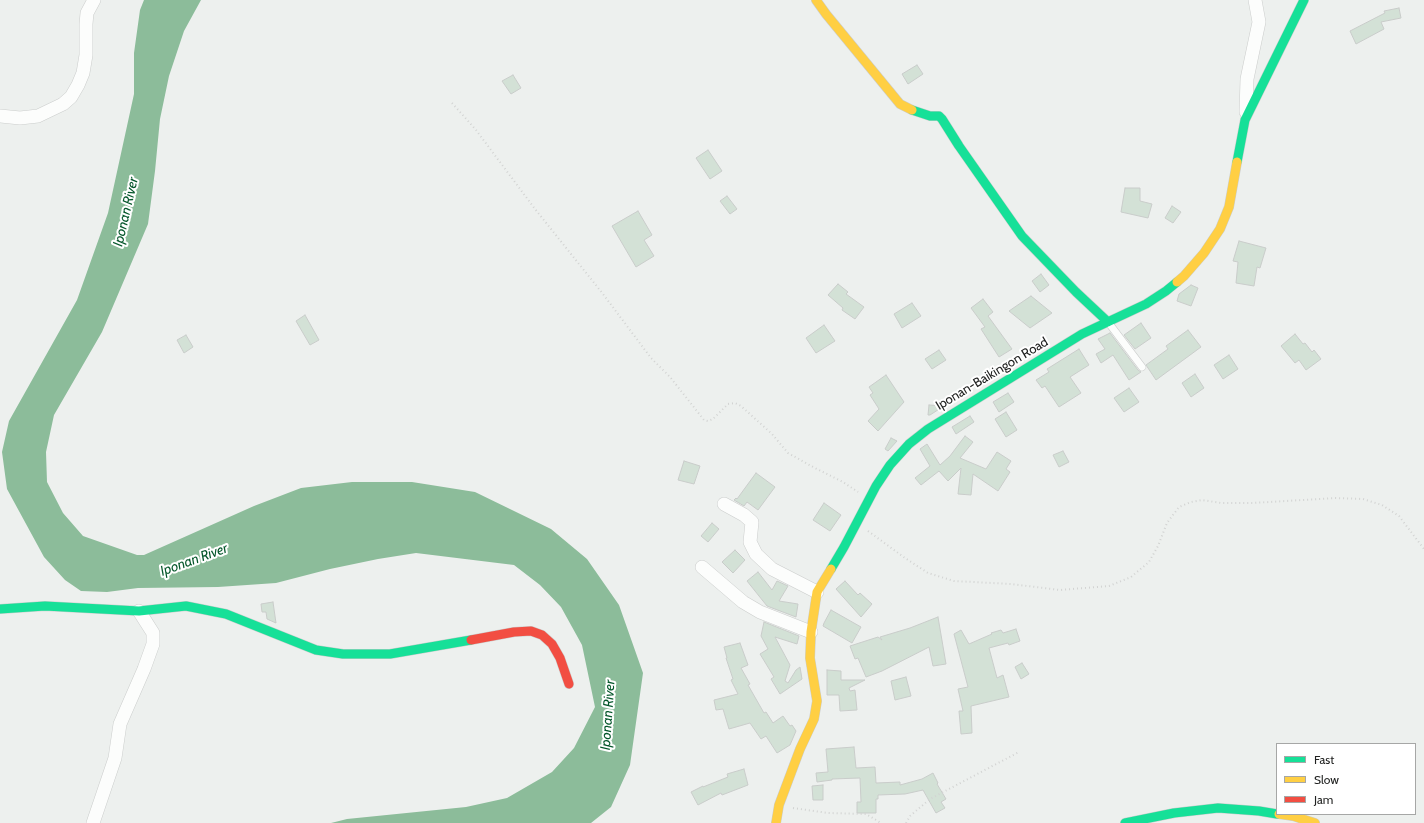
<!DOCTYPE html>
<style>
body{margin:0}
#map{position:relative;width:1424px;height:823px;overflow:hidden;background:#edf0ee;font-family:Cabin,sans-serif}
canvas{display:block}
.legend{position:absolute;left:1276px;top:743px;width:140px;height:72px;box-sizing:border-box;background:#fff;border:1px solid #a6a7a6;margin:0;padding:5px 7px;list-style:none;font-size:12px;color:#212221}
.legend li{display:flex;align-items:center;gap:8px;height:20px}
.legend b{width:20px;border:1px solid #a6a7a6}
</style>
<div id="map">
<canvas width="1424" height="823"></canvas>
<ul class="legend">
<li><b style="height:5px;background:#16e098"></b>Fast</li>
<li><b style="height:5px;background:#ffcf43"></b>Slow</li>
<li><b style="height:5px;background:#f24e42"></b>Jam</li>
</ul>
</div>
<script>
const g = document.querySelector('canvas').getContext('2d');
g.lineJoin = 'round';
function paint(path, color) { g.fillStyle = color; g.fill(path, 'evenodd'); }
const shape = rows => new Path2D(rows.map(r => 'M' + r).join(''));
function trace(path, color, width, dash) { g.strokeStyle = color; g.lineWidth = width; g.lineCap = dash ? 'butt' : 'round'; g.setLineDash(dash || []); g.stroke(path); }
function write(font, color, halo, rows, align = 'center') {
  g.font = font + ' Cabin,sans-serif'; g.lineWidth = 4; g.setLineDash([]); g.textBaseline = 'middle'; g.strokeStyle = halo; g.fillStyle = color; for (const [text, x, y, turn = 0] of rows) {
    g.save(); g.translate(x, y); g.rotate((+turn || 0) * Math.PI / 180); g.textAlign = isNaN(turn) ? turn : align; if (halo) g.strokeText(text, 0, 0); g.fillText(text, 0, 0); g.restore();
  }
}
const water = shape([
 [144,0,201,0,184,31,169,76,160,119,155,171,148,224,102,332,54,415,46,452,47,482,63,513,83,536,137,555,144,555,254,506,301,488,352,482,412,482,475,492,551,529,587,559,619,605,643,673,630,765,611,807,591,823,331,823,347,819,466,807,507,798,552,772,574,748,595,707,582,645,561,607,540,585,514,565,416,553,378,559,330,569,276,583,218,587,138,588,107,592,81,591,65,580,44,557,7,489,2,452,9,421,77,300,108,213,134,94,134,53,140,10]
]);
const building = shape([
 [1399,8,1401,18,1381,22,1384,29,1356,44,1350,31,1385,13,1384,11,1399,8],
 [917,65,923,74,908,84,902,74,917,65],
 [513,75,521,88,511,94,502,81,513,75],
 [708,150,722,171,710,179,696,158,708,150],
 [1125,188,1140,188,1140,201,1152,204,1148,218,1121,212,1125,188],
 [727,196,737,209,730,214,720,201,727,196],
 [1172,206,1181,212,1173,223,1165,218,1172,206],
 [638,211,652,235,644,240,654,256,636,267,612,226,638,211],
 [1239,241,1266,248,1260,268,1257,267,1254,286,1236,283,1238,262,1233,261,1239,241],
 [1041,274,1049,285,1040,292,1032,281,1041,274],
 [838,284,848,292,846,294,864,307,855,319,842,310,843,308,828,295,838,284],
 [1191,285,1198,288,1191,306,1177,301,1179,294,1191,285],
 [1031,296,1052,313,1030,328,1009,311,1031,296],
 [983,299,993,312,988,316,1012,349,999,357,981,329,985,327,971,308,983,299],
 [912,303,921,316,902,328,894,314,912,303],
 [305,315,319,340,310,345,296,321,305,315],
 [1141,323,1151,338,1135,349,1124,335,1141,323],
 [824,325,835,341,816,353,806,338,824,325],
 [1188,330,1201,347,1156,380,1146,365,1168,349,1166,346,1188,330],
 [1110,333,1138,370,1141,372,1129,380,1113,355,1101,363,1096,354,1105,349,1098,339,1110,333],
 [1295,334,1303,344,1305,343,1312,352,1314,350,1321,359,1306,370,1299,360,1295,363,1281,346,1295,334],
 [186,335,193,347,184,353,177,340,186,335],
 [1079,349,1089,365,1070,377,1081,393,1059,407,1045,386,1042,388,1036,380,1049,372,1047,369,1079,349],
 [939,350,946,360,932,369,925,359,939,350],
 [1229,355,1238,369,1223,379,1214,365,1229,355],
 [1195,374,1204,388,1191,397,1182,383,1195,374],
 [886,375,904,402,878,431,868,421,879,409,870,395,873,393,869,387,886,375],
 [1129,388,1139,402,1124,412,1114,398,1129,388],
 [1008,393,1014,402,999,412,993,402,1008,393],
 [929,405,944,406,930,415,928,415,929,405],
 [1006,412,1017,430,1006,437,995,419,1006,412],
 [970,416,974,422,956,434,952,427,970,416],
 [965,436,973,442,960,458,986,469,997,452,1011,461,1006,469,1010,472,998,491,973,474,971,495,958,494,961,468,948,481,939,471,921,485,915,478,930,466,920,449,927,444,940,465,950,456,965,436],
 [891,438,897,441,888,451,885,449,891,438],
 [1063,451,1069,462,1059,467,1053,455,1063,451],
 [684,461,700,466,694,484,678,480,684,461],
 [756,473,775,487,758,510,747,502,744,506,734,500,736,498,737,499,756,473],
 [824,503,841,515,830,531,813,520,824,503],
 [712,523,719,529,708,542,701,536,712,523],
 [735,550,745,560,733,573,722,562,735,550],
 [758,572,772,590,777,581,788,586,779,601,798,604,796,617,767,606,747,581,758,572],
 [845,581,858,595,860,593,872,604,861,617,836,589,845,581],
 [273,602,276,623,267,619,266,612,262,612,261,604,273,602],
 [831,610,861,627,852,643,823,626,824,623,831,610],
 [938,617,946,664,933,666,929,647,882,671,866,677,858,658,855,659,850,646,878,637,882,640,880,637,910,628,938,617],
 [764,622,799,636,797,644,775,637,790,665,785,681,788,683,796,670,800,667,802,679,780,694,771,679,774,677,760,654,768,649,761,636,764,622],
 [1016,629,1020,641,1009,645,1008,643,989,648,997,678,1003,675,1009,697,971,706,972,733,961,734,959,711,963,711,958,689,968,687,954,634,961,630,969,644,992,634,991,633,1001,630,1003,633,1016,629],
 [740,643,748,665,741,668,750,684,748,685,764,713,766,712,773,723,783,716,790,726,792,725,796,731,790,745,777,753,766,736,761,739,750,723,729,729,723,709,716,710,714,700,738,694,731,680,733,679,726,658,727,658,724,647,740,643],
 [1022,663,1029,674,1021,679,1015,667,1022,663],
 [827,670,841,671,841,680,865,680,849,688,850,691,855,690,857,710,840,711,839,695,827,695,827,670],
 [906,677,911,696,895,700,891,681,906,677],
 [854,747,856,768,875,767,876,783,900,782,900,785,922,779,933,773,938,783,937,784,946,799,941,802,945,808,936,813,923,790,905,794,878,795,878,799,876,799,876,813,857,813,857,802,861,802,860,778,832,779,832,780,817,782,816,773,828,772,826,749,854,747],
 [744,769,748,785,722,795,721,793,698,805,691,792,703,786,703,787,728,777,727,774,744,769],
 [823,785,823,800,813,800,812,786,823,785]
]);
const path = shape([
 [452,103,476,130,535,209,603,294,651,358,670,377,704,420,708,421,713,419,728,404,735,403,741,406,772,434,788,453,813,467,843,482,858,492],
 [868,531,905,558,928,573,954,581,1011,584,1060,590,1109,586,1131,577,1149,562,1158,546,1167,523,1179,507,1191,502,1202,500,1221,503,1253,503,1335,498,1363,499,1382,505,1399,516,1424,549],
 [793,808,828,813,866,814,881,823],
 [906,823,910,816,930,799,1019,752]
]);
const lane = shape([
 [1108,322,1142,367]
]);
const street = shape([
 [1246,112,1247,79,1259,22,1255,0],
 [0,116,20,118,38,116,63,104,71,97,78,85,83,73,86,55,86,24,87,13,94,0],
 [724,504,744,515,752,522,750,542,756,554,772,569,817,592],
 [702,567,743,602,760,612,811,632],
 [93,823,115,758,120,724,144,669,153,644,153,633,139,611]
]);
const fast = shape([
 [912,110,930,116,939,116,942,119,959,146,1022,236,1076,292,1108,322],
 [1237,162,1245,120,1304,0],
 [831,569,844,547,876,486,890,465,909,444,928,429,1082,334,1146,304,1166,291,1177,282],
 [0,609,45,606,139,611,186,606,226,614,316,650,343,654,390,654,471,640],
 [1125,823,1174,813,1218,808,1259,811,1277,814]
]);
const slow = shape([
 [816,0,826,14,900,104,912,110],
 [1177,282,1184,276,1204,253,1220,229,1229,207,1237,162],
 [1279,814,1293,816,1315,823],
 [776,823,779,805,800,749,814,719,817,701,810,658,811,632,817,592,831,569]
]);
const jam = shape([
 [471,640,514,632,531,631,542,635,552,644,560,658,569,684]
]);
const streetNames = [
 ["Iponan-Baikingon Road",992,374,-31]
];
const waterNames = [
 ["Iponan River",126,212,-77],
 ["Iponan River",194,560,-20],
 ["Iponan River",608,715,-86]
];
paint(water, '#8cbc9a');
paint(building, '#d3e1d6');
trace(building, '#c9ccca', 1);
trace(lane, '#cbcdcc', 8);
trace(street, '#cbcdcc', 14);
trace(fast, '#cbcdcc', 10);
trace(slow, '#cbcdcc', 10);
trace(jam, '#cbcdcc', 10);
trace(path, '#d2d3d2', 2, [1, 3]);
trace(lane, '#fcfdfc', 7);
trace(street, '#fcfdfc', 13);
trace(fast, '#16e098', 9);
trace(slow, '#ffcf43', 9);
trace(jam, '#f24e42', 9);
write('13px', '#212221', '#fff', streetNames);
write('italic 14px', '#05572b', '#fff', waterNames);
</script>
